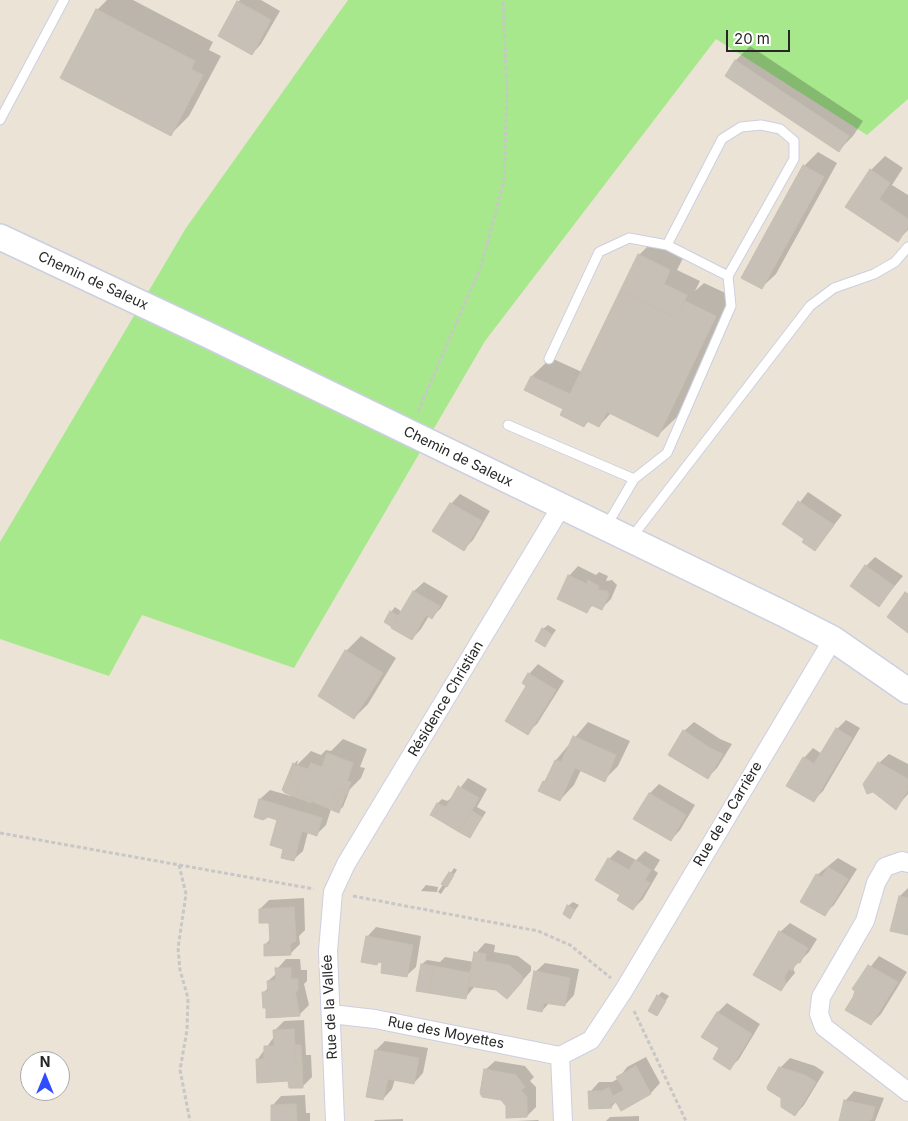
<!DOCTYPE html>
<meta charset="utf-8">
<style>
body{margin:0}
#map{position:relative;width:908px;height:1121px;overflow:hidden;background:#ebe3d6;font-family:Inter,sans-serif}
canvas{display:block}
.north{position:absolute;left:20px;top:1051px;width:50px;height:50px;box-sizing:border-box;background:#fff;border:1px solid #a9a9a9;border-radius:50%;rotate:0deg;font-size:14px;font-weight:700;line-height:20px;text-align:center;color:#272727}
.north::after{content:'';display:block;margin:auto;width:18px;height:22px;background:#304cff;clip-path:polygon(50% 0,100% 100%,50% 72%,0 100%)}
.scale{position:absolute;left:726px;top:30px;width:64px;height:22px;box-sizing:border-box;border:2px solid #272727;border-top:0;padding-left:6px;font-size:15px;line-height:18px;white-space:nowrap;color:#272727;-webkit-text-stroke:4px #fff;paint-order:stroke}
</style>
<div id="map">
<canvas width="908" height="1121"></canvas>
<div class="north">N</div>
<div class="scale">20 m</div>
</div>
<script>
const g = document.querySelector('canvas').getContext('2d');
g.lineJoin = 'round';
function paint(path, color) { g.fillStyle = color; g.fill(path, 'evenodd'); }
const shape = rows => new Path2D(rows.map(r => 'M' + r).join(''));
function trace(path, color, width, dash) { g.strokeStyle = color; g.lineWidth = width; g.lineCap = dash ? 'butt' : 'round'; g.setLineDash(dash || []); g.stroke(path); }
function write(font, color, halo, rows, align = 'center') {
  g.font = font + ' Inter,sans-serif'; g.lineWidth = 4; g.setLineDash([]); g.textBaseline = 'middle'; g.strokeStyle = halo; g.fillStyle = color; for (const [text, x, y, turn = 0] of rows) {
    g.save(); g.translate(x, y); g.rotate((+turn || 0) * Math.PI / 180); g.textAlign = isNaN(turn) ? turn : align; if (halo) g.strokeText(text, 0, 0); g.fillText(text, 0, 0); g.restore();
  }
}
const green = shape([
 [348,0,908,0,908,99,867,135,716,39,485,341,294,668,142,615,109,676,0,639,0,542,186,228]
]);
const shadow = shape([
 [107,0,133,0,213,42,209,50,221,56,189,116,171,134,62,77,97,10],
 [240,0,261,0,280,11,261,44,252,54,238,2],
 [750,46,863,121,853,136,839,150,727,76,736,60],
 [818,152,837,163,776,274,761,288,804,166],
 [885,156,903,168,892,185,908,195,908,230,898,240,846,207,871,170],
 [653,241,684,256,677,270,700,281,695,291,704,283,734,297,677,417,658,435,611,413,599,426,589,421,584,426,564,408,526,390,532,376,551,358,582,372,639,255],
 [808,492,842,515,815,549,806,539,783,524],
 [460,494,490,511,473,540,464,549,451,504],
 [875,557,903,576,879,605,866,566],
 [578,566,596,575,599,572,608,576,606,581,612,580,617,585,611,599,601,609,593,605,587,611,569,576],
 [424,582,448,596,441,608,432,617,429,616,421,629,412,639,391,612,395,607,402,612,414,591],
 [548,625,556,630,545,645,543,629],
 [361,636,396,658,368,704,354,718,319,695,346,651],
 [538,664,564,681,537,724,527,733,529,674],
 [846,720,860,728,823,791,813,801,804,758,813,748,822,754,837,729],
 [588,722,630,741,618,766,604,780,581,770,574,785,560,800,539,791,556,760],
 [694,722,720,739,732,744,717,768,708,777,684,731],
 [343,739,367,749,360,767,365,768,361,778,350,789,343,807,338,811,331,809,326,825,317,834,308,832,303,851,293,860,285,848,279,819,268,816,255,817,260,799,270,790,291,796,292,794,286,792,283,787,294,764,298,760,297,765,311,751,321,755,326,750,331,751],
 [889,754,908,764,908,794,896,808,879,763],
 [468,778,487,789,477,807,486,812,470,837,432,815,438,803,442,799,447,801,453,797],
 [659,784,695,805,680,830,671,840,650,793],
 [618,850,636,860,645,851,660,860,654,870,658,873,643,899,633,909,622,894,609,859],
 [838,858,857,869,834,905,824,914,802,901,817,875],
 [454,868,457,870,441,894,438,892],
 [426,885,438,887,437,892,421,891],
 [908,888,908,935,891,930,900,896],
 [304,898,305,930,299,936,300,944,290,954,265,945,271,938,270,922,260,909,269,900],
 [573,902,579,905,570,917,568,906],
 [790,923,817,939,809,952,793,968,795,973,781,990,780,932],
 [376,927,421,936,416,967,406,976,384,962,379,961,376,964,367,937],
 [485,943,495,945,494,952,518,956,531,966,531,971,507,998,497,989,475,986,465,998,422,964,427,960,440,962,445,957,474,962,476,953],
 [879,956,907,972,881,1014,871,1024,854,988],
 [286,959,300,959,301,970,307,970,307,981,304,984,309,1005,299,1015,264,992,269,987,268,981,277,973,277,969],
 [545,963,579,969,574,995,565,1005,550,1002,542,1011,535,972],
 [662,992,669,996,656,1015,658,996],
 [727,1003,760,1024,739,1059,730,1068,721,1048,703,1037,718,1012],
 [304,1020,306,1055,311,1055,312,1077,302,1087,257,1060,274,1037,274,1031,284,1021],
 [385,1041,428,1048,423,1073,414,1083,395,1079,392,1089,383,1099,368,1096,376,1050],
 [646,1057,660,1083,651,1093,622,1109,617,1101,611,1107,590,1092,599,1082,612,1082,619,1078,627,1067],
 [790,1058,815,1066,824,1072,804,1105,795,1115,780,1068],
 [495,1061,525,1066,534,1077,530,1081,536,1087,536,1107,527,1116,507,1105,485,1070],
 [854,1091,884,1098,875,1121,840,1121,845,1101],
 [305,1095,306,1113,310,1113,310,1121,273,1121,272,1106,281,1096],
 [639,1116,639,1121,606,1121,610,1117],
 [403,1119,403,1121,374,1121,375,1120],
 [538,1120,539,1121,516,1121,517,1121]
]);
const building = shape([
 [237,1,271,20,252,55,218,36,237,1],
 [96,9,195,61,191,69,203,75,171,136,60,78,96,9],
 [735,60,849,136,839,152,725,76,735,60],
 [803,165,824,177,762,289,741,278,803,165],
 [870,169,890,183,879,199,908,219,908,227,898,242,845,207,870,169],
 [638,254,670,270,664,284,687,295,676,318,620,291,638,254],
 [620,291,676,318,685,301,716,316,658,437,607,412,599,427,587,421,584,427,560,415,563,409,524,390,531,376,570,394,620,291],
 [798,501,834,525,815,551,802,542,804,539,782,524,798,501],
 [450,503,482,521,464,551,432,531,450,503],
 [865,565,894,586,879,607,850,586,865,565],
 [568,575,587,584,588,580,599,586,598,590,607,591,609,595,602,610,591,605,587,613,557,599,568,575],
 [413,591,440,606,432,619,426,615,412,640,391,628,413,591],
 [905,592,908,594,908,633,887,617,905,592],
 [390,611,398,616,392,627,384,622,390,611],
 [542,628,552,635,545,647,535,641,542,628],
 [345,650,383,673,354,719,318,696,345,650],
 [528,673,556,690,528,735,505,721,526,686,522,683,528,673],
 [836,728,852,738,814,802,786,786,803,757,814,764,836,728],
 [683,730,710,748,723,754,708,779,668,755,683,730],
 [573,736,616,755,605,782,575,768,560,801,538,791,543,781,545,782,555,760,561,762,573,736],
 [327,753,353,763,347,781,351,782,347,794,336,789,333,795,339,797,334,811,296,794,299,784,288,780,295,765,308,769,311,763,322,767,327,753],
 [878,762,908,779,908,790,896,810,873,792,867,794,863,784,878,762],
 [293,763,295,765,288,780,299,784,296,794,312,800,311,803,285,793,282,790,293,763],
 [458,786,479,798,459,832,434,817,441,805,446,807,458,786],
 [336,789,346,793,339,813,334,811,339,797,333,795,336,789],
 [649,793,686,815,671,841,633,819,649,793],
 [259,799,322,818,317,836,302,831,294,861,281,858,283,849,270,845,277,820,268,817,263,820,254,817,259,799],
 [437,803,441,805,434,817,430,815,437,803],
 [472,811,482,817,470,838,459,832,472,811],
 [608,858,629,870,635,860,651,870,645,880,650,883,633,910,617,900,620,895,595,880,608,858],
 [828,867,848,879,825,916,800,902,816,874,822,877,828,867],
 [449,872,454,875,447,887,441,884,449,872],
 [899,896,908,898,908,935,890,931,899,896],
 [567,905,575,910,570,919,563,914,567,905],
 [294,907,296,941,290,944,291,955,264,956,264,944,270,944,269,923,259,923,259,909,294,907],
 [779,931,808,948,800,963,797,962,792,971,789,969,784,978,786,983,781,991,753,975,779,931],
 [366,936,413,945,407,977,381,973,382,963,378,962,377,965,361,962,366,936],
 [474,952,486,954,485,961,509,965,522,976,522,982,507,999,496,990,468,986,474,952],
 [421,964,434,966,429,993,416,991,421,964],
 [868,965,898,982,871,1025,845,1010,853,997,855,991,852,989,868,965],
 [434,966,471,973,466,999,429,993,434,966],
 [275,968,291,968,291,979,298,979,298,991,295,991,300,1016,266,1018,266,1008,263,1008,262,992,268,992,267,981,276,980,275,968],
 [534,971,570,978,565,1006,544,1003,542,1012,527,1009,534,971],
 [657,995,666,1001,657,1016,648,1011,657,995],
 [717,1012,752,1034,730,1070,713,1059,719,1048,701,1037,717,1012],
 [294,1029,296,1064,302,1064,303,1088,289,1088,288,1081,257,1083,256,1059,264,1059,264,1046,274,1046,273,1030,294,1029],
 [295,1045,301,1045,302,1064,296,1064,295,1045],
 [375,1050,419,1058,414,1084,388,1079,383,1100,366,1097,375,1050],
 [636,1066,651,1094,621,1111,616,1102,610,1105,612,1108,589,1109,588,1091,602,1091,609,1087,613,1096,624,1090,616,1077,636,1066],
 [779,1067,805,1075,816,1082,795,1116,781,1107,781,1098,768,1090,767,1087,779,1067],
 [484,1069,516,1075,525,1087,521,1090,527,1097,527,1117,506,1118,506,1106,501,1100,482,1097,480,1093,484,1069],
 [844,1100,875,1107,872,1119,868,1121,839,1121,844,1100],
 [296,1104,297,1121,271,1121,271,1105,296,1104]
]);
const path = shape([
 [418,412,481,266,504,181,507,94,503,0],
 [0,833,314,889],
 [179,865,186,894,178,948,180,970,188,998,187,1030,180,1070,190,1121],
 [353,896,538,931,570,945,611,978],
 [634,1011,686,1121]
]);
const lane = shape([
 [0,120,64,0],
 [549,359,599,252,629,238,667,245],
 [508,425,634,479,607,525],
 [634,479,667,453,731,306,728,276,794,159,794,141,780,129,761,125,741,127,722,139,667,245,728,276],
 [632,537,810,306,834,288,874,274,895,262,908,247]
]);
const street = shape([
 [908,863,902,861,885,867,876,883,865,921,821,997,819,1014,824,1027,908,1092],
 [331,1014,375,1019,560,1056],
 [335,1121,328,951,333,892,346,864,561,507],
 [563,1121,560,1056,591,1040,624,990,833,639]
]);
const secondary = shape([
 [0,237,206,334,784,614,833,639,908,691]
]);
const streetNames = [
 ["Chemin de Saleux",93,281,25],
 ["Chemin de Saleux",458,457,26],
 ["Résidence Christian",446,699,-59],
 ["Rue de la Carrière",728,814,-59],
 ["Rue de la Vallée",330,1007,-93],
 ["Rue des Moyettes",446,1033,11]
];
paint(green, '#a7e88d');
paint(shadow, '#0003');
paint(building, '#c6c0b7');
trace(building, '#c6bfb0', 1);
trace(lane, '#cccfe2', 11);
trace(street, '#cccfe2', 20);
trace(secondary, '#cccfe2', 28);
trace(path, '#c7c7c7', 3, [4, 2.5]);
trace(lane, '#fff', 9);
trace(street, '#fff', 18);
trace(secondary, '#fff', 25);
write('14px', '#272727', '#fff', streetNames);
</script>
